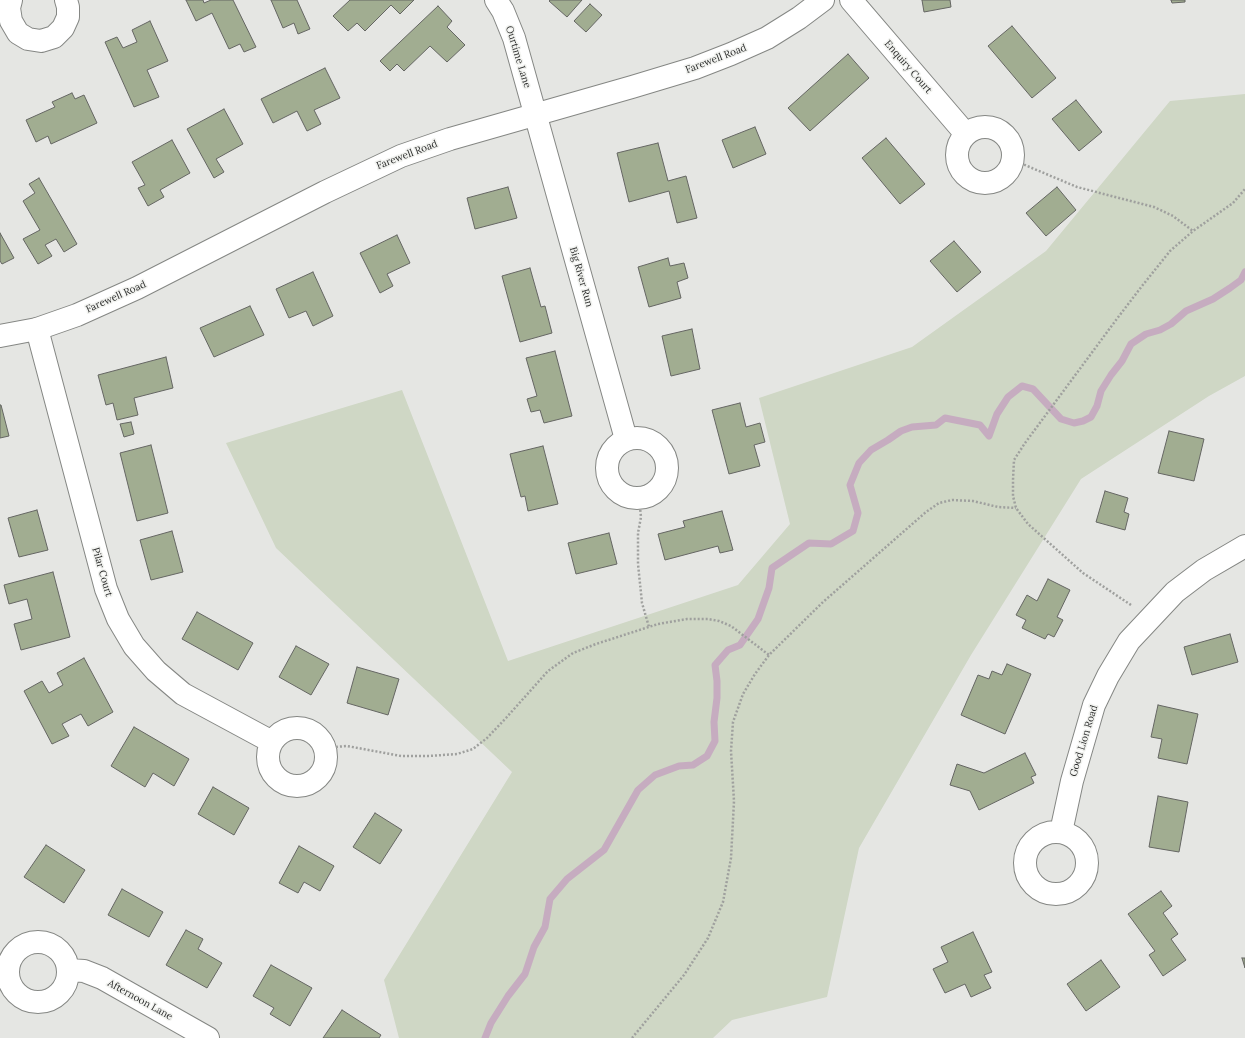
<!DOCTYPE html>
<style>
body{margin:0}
canvas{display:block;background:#e5e6e3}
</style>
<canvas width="1245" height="1038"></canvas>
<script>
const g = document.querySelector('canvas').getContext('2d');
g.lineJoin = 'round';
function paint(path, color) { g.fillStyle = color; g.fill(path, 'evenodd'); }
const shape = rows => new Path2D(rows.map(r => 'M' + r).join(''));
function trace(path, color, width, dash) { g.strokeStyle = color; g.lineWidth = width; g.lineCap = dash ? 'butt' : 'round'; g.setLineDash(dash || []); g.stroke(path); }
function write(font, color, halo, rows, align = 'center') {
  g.font = font + ' Lora,serif'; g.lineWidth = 3; g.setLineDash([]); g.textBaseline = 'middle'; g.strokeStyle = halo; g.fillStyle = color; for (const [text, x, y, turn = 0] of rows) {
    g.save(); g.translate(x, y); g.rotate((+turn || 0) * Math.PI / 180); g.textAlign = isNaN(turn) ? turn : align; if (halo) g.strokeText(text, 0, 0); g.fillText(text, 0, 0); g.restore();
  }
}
const green = shape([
 [1245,94,1245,376,1209,396,1081,479,971,655,859,848,827,997,732,1020,713,1038,399,1038,384,980,512,772,276,548,226,443,402,390,508,661,738,585,790,524,759,398,912,347,1046,251,1170,101]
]);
const stream = shape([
 [485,1038,491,1023,508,996,525,974,534,947,545,927,550,899,567,879,604,850,638,790,655,775,679,766,693,765,707,756,715,741,714,722,717,698,717,681,715,665,728,650,740,645,758,619,769,588,772,568,809,543,831,544,853,531,858,513,850,485,859,463,871,450,888,440,901,431,912,427,936,425,945,418,980,425,989,436,997,414,1008,397,1022,386,1033,389,1061,419,1074,423,1083,421,1091,417,1097,406,1101,391,1111,375,1122,361,1131,344,1146,334,1160,330,1171,324,1186,311,1213,299,1230,288,1241,280,1245,272]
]);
const building = shape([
 [186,0,203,0,204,3,211,0,233,0,256,47,244,52,240,44,229,49,212,13,196,21,186,0],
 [271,0,297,0,310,29,298,34,294,23,283,28,271,0],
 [350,0,414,0,400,14,391,5,365,31,357,23,348,31,333,16,350,0],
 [550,0,582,0,567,17,549,1,550,0],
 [922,0,950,0,951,7,924,12,922,0],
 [1171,0,1185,0,1185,2,1172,3,1171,0],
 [590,4,602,15,586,32,574,21,590,4],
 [438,6,452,21,447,27,465,45,447,62,430,46,404,71,397,64,390,71,380,61,438,6],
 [150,21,168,61,147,70,159,97,134,107,105,42,117,37,123,48,137,42,132,30,150,21],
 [1012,26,1056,78,1032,98,988,46,1012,26],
 [848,54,869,78,810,131,788,108,848,54],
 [325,68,340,98,314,110,321,124,307,131,297,111,273,123,261,99,325,68],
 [72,93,75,99,84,95,97,123,51,144,48,136,36,142,26,120,55,107,52,102,72,93],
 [1076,100,1102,132,1079,151,1052,119,1076,100],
 [224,109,243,144,216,159,224,172,214,178,187,129,224,109],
 [755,127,766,154,733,168,722,140,755,127],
 [886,138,925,184,900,204,862,158,886,138],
 [172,140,190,173,160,190,164,197,148,206,138,188,145,185,132,162,172,140],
 [658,143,668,181,686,176,697,218,677,223,669,191,629,202,617,153,658,143],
 [39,178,77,244,64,252,56,239,45,245,52,256,38,264,23,239,40,230,23,201,35,193,29,184,39,178],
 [508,187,517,218,475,229,467,198,508,187],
 [1057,187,1076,210,1046,236,1026,213,1057,187],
 [0,233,14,258,2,264,0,261,0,233],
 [397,235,410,263,387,274,393,286,380,293,360,253,397,235],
 [954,241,981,272,957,292,930,261,954,241],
 [668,258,670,266,684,263,688,278,677,282,681,298,649,307,638,267,668,258],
 [530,268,541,307,545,306,552,333,520,342,502,276,530,268],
 [313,272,333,316,313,326,306,311,289,318,276,289,313,272],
 [250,306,264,335,214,357,200,328,250,306],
 [692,329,700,369,671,376,662,336,692,329],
 [555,351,572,416,544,423,540,410,531,412,527,399,537,396,526,358,555,351],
 [166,357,173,388,134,398,138,415,117,420,113,403,106,405,98,375,166,357],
 [740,403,746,427,760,423,765,442,754,445,760,466,729,474,712,410,740,403],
 [0,405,1,405,9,436,0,438,0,405],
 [131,422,134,434,124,437,120,424,131,422],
 [1169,431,1204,439,1194,481,1158,473,1169,431],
 [151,445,168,513,137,521,120,453,151,445],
 [543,446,558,504,528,511,525,496,521,497,510,454,543,446],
 [1105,491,1128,498,1124,512,1129,514,1125,530,1096,522,1105,491],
 [37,510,48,550,19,557,8,518,37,510],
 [722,511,733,550,720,553,718,546,665,560,658,534,685,527,683,521,722,511],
 [172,531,183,572,151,580,140,540,172,531],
 [609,533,617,564,576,574,568,543,609,533],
 [53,572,70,637,21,650,14,624,32,619,27,599,9,604,4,585,53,572],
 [1048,579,1070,590,1057,617,1063,620,1054,637,1048,634,1045,639,1022,628,1026,620,1016,615,1027,595,1037,601,1048,579],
 [197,612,253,643,238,670,182,639,197,612],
 [1230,634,1238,662,1192,675,1184,647,1230,634],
 [296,646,329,664,311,695,279,677,296,646],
 [84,658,113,712,88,726,81,714,62,724,69,736,52,744,24,691,42,681,49,693,63,685,57,673,84,658],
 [1007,664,1031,674,1005,734,961,715,978,675,989,679,992,671,1002,675,1007,664],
 [357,667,399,679,388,715,347,703,357,667],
 [1158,705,1198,714,1187,764,1158,758,1162,739,1151,737,1158,705],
 [134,727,189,759,174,786,153,773,145,787,111,766,134,727],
 [1025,753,1036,775,1031,777,1034,783,979,810,970,791,950,785,957,764,984,773,1025,753],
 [213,787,249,808,234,835,198,814,213,787],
 [1158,796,1188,802,1179,852,1149,847,1158,796],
 [375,813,402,830,380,864,353,847,375,813],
 [46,845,85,870,64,903,24,877,46,845],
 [299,846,334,866,320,891,304,882,298,893,279,883,299,846],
 [122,889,163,912,149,937,108,915,122,889],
 [1161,891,1172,906,1163,913,1178,934,1171,939,1186,960,1163,976,1149,955,1155,951,1128,914,1161,891],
 [186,930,203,939,198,949,222,963,207,988,166,965,186,930],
 [973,932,992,972,984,975,991,988,971,997,965,984,945,993,933,969,948,962,941,947,973,932],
 [1242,958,1245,958,1245,968,1242,958],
 [1101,960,1120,987,1086,1011,1067,984,1101,960],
 [271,965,312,988,290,1026,270,1014,274,1008,253,996,271,965],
 [342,1010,381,1035,379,1038,323,1038,342,1010]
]);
const path = shape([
 [1013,160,1077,187,1154,207,1173,216,1193,231],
 [639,498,641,517,638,533,638,564,642,603,649,627],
 [1131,605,1083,573,1028,524,1016,508,1013,496,1013,480,1014,460,1025,443,1116,320,1142,286,1170,251,1193,231,1233,203,1245,189],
 [324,748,347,746,401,756,429,756,457,754,473,749,487,738,506,718,548,671,573,653,596,644,658,624,687,619,708,619,719,621,731,626,769,655],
 [632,1038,684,975,708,938,723,902,731,858,734,801,731,751,733,722,743,694,755,674,769,655,823,602,926,512,939,503,952,500,973,501,998,507,1016,508]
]);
const street = shape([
 [11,0,9,8,11,21,18,33,28,39,41,41,54,37,63,28,68,17,68,7,66,0],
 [496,0,503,11,514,38,626,439],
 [851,0,965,133],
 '957 155a28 28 0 1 1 56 0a28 28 0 1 1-56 0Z',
 [37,329,106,589,118,619,134,646,156,671,183,694,272,742],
 '607 468a30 30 0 1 1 60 0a30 30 0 1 1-60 0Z',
 '268 757a29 29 0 1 1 58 0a29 29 0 1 1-58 0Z',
 [1061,832,1072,781,1094,705,1108,676,1129,641,1175,592,1204,570,1245,546],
 '1025 863a31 31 0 1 1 62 0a31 31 0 1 1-62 0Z',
 '8 972a30 30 0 1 1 60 0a30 30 0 1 1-60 0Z',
 [69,970,84,971,102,978,208,1038]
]);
const secondary = shape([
 [0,336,37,329,77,315,137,288,325,192,401,156,450,139,632,87,695,68,731,54,767,38,799,18,823,0]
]);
const streetNames = [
 ["Ourtime Lane",518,57,73],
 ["Farewell Road",716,59,-21],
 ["Enquiry Court",908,67,49],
 ["Farewell Road",407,155,-21],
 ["Big River Run",581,277,74],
 ["Farewell Road",116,297,-24],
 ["Pilar Court",102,572,74],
 ["Good Lion Road",1084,741,-73],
 ["Afternoon Lane",140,1000,29]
];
paint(green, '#cfd7c5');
trace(stream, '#c6acc0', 7);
paint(building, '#a1ad91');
trace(building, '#656663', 1);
trace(street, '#858784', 24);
trace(secondary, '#858784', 24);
trace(path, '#9fa09e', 2.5, [2, 2]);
trace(street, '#fff', 22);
trace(secondary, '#fff', 22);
write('10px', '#2c2d2c', '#f2f3f0', streetNames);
</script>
